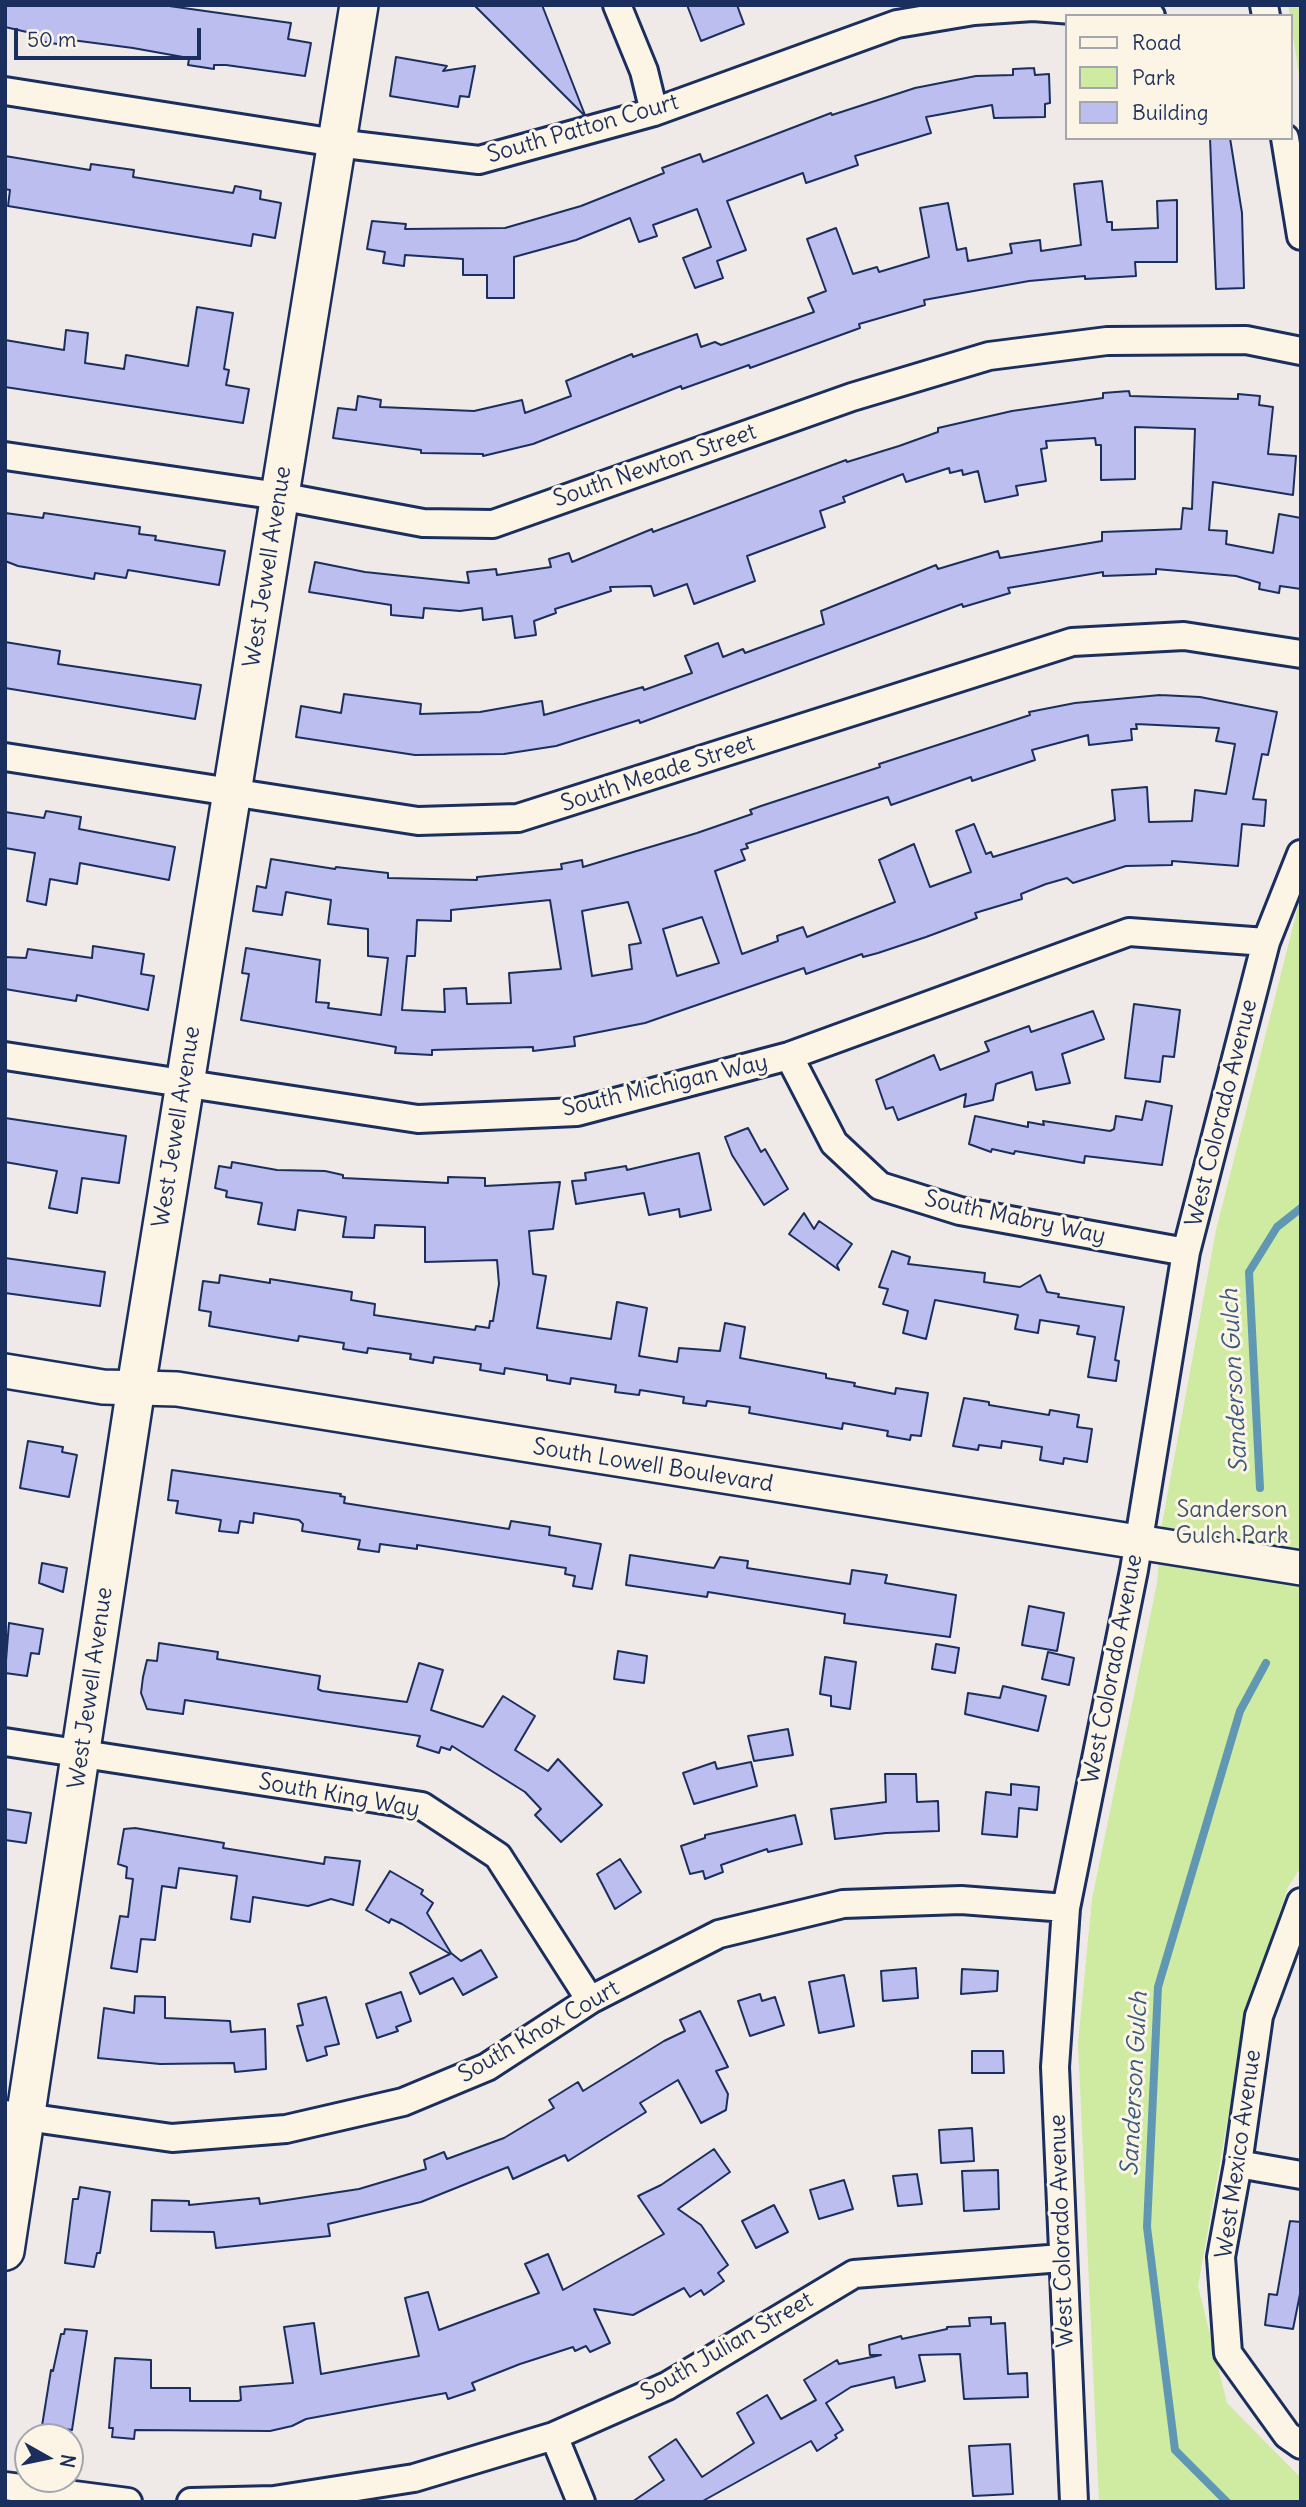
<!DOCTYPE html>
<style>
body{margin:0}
#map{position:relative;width:1306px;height:2507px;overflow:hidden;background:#efeae7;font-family:Delius,sans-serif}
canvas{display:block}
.frame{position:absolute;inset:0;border:7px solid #1b2f5e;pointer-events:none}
.legend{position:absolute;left:1065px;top:14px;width:228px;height:126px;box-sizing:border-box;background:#fcf5e5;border:2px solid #a2a6af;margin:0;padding:9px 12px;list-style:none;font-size:21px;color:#1b2f5e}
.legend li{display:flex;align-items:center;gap:14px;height:35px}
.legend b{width:35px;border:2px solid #a2a6af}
.north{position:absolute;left:14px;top:2423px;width:70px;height:70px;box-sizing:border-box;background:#fcf5e5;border:2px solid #a2a6af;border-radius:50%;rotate:99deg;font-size:19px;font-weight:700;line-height:28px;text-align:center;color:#1b2f5e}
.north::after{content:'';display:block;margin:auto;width:24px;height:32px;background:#1b2f5e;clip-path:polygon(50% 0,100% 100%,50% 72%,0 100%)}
.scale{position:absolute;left:14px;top:28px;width:187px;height:32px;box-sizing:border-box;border:4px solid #1b2f5e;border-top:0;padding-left:9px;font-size:21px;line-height:24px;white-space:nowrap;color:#1b2f5e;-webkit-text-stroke:5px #fcf5e5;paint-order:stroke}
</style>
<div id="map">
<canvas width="1306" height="2507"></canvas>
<div class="frame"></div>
<ul class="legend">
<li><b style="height:9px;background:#fcf5e5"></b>Road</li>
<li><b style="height:19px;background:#cfeaa1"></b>Park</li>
<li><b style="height:19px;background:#bcbef0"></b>Building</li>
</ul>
<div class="north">N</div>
<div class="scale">50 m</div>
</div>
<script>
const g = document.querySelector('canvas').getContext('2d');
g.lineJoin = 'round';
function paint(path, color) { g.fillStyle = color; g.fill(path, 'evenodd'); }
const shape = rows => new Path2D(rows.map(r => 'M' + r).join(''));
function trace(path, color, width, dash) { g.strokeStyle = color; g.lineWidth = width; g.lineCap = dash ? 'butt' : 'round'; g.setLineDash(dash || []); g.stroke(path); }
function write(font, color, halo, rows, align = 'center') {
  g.font = font + ' Delius,sans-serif'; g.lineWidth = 6; g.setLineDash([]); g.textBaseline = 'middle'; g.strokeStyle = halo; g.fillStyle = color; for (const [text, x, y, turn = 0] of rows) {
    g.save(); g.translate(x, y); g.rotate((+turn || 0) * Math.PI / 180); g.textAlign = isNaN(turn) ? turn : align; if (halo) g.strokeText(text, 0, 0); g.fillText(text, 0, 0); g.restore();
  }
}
const green = shape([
 [1288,5,1301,5,1301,88,1290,16],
 [1301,895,1301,1867,1288,1887,1247,2010,1198,2286,1227,2403,1301,2478,1301,2502,1099,2502,1078,2043,1092,1899,1157,1583,1162,1524,1216,1230]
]);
const stream = shape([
 [1260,1488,1249,1272,1277,1227,1301,1208],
 [1227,2502,1175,2450,1147,2227,1158,1987,1240,1711,1266,1663]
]);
const building = shape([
 [5,5,162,5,291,23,288,39,311,43,305,76,226,65,214,65,214,69,188,65,189,59,183,57,133,48,64,39,63,45,39,41,40,35,5,27,5,5],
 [474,5,542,5,585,115,584,115,474,5],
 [687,5,737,5,744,24,701,41,687,5],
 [396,57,447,66,443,71,475,66,469,97,460,96,458,107,390,96,396,57],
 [1034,68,1035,75,1049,74,1050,103,1045,104,1045,117,994,118,992,105,926,117,931,133,855,156,858,165,806,183,803,173,727,201,746,250,717,261,723,278,695,288,683,258,711,247,697,209,653,225,657,236,639,242,630,218,576,240,514,257,514,298,487,298,487,275,463,275,463,259,405,255,404,266,383,263,385,252,367,249,372,221,406,224,405,229,505,228,581,206,664,173,662,168,700,154,703,162,831,113,832,115,915,88,976,76,1013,75,1013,69,1034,68],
 [1210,138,1230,138,1242,213,1244,288,1216,289,1210,138],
 [5,156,90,170,91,164,134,170,133,177,233,193,235,186,261,191,260,199,281,203,275,238,253,234,251,246,8,206,10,190,5,189,5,156],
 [1102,181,1107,222,1112,222,1112,230,1158,228,1157,201,1177,200,1177,262,1135,262,1136,276,1085,279,1085,276,1029,281,924,300,925,305,859,324,860,328,750,368,749,365,682,389,681,386,533,444,483,456,483,454,421,453,421,450,333,438,338,408,356,410,358,396,381,400,380,407,474,411,522,400,525,413,571,396,566,381,632,354,633,357,697,334,701,347,715,342,721,345,814,312,808,298,826,291,807,239,836,228,853,274,877,267,879,272,929,257,920,208,948,203,957,250,966,248,968,261,1012,253,1010,244,1040,240,1041,251,1081,245,1074,184,1102,181],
 [197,307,233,313,224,369,229,370,226,385,249,389,243,423,5,387,5,340,64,350,66,330,88,333,85,363,124,369,126,355,188,366,197,307],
 [1129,391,1130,396,1164,397,1238,399,1238,394,1260,396,1259,405,1273,407,1268,454,1296,456,1293,495,1213,482,1209,530,1227,531,1226,544,1273,553,1279,514,1301,518,1301,589,1280,586,1279,593,1259,589,1260,583,1236,576,1156,569,1156,574,1103,576,1103,572,1008,588,1010,593,963,607,962,604,640,723,639,720,556,746,504,754,415,755,296,737,301,706,341,713,344,694,421,704,420,714,480,712,542,701,544,715,643,687,644,690,692,673,685,656,718,643,723,657,743,649,745,653,824,624,821,611,936,565,938,569,998,551,1000,558,1102,541,1102,532,1181,529,1183,508,1192,509,1195,429,1135,427,1135,479,1101,480,1101,445,1096,445,1095,438,1046,441,1047,448,1041,449,1046,481,1016,486,1018,495,985,502,978,471,963,475,962,470,950,473,949,468,906,482,903,474,843,497,845,502,820,511,825,527,747,556,755,581,694,604,687,584,654,596,651,586,610,587,611,591,555,609,556,613,534,621,536,635,515,638,512,616,483,620,482,608,460,611,424,608,423,618,391,615,391,605,309,592,315,562,365,572,469,583,467,572,496,569,497,575,551,567,549,559,569,553,572,562,652,529,653,532,846,460,847,462,899,446,938,432,938,428,1012,411,1103,398,1103,393,1129,391],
 [5,513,43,518,44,513,140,527,139,534,156,536,155,540,225,551,219,585,128,570,126,578,95,573,94,579,18,566,5,561,5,513],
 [5,642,60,651,58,664,201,685,195,719,5,688,5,642],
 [1160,695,1200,697,1277,712,1268,755,1262,754,1253,799,1266,800,1264,826,1242,824,1238,866,1172,861,1172,865,1126,866,1073,883,1067,878,1046,884,1021,894,1022,899,975,913,977,918,926,937,878,953,863,957,862,954,806,974,804,968,645,1023,574,1037,575,1046,533,1051,533,1047,432,1050,432,1055,395,1053,396,1047,241,1020,249,974,242,973,246,948,320,960,316,1002,329,1003,328,1008,381,1015,388,958,368,956,368,929,328,924,331,900,286,892,282,915,253,911,257,886,266,888,271,859,335,869,336,867,388,873,388,878,477,880,477,877,562,869,561,864,582,860,583,867,697,833,752,814,750,810,761,806,880,767,879,764,1030,715,1029,712,1075,703,1160,695],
 [1136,724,1219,728,1216,741,1235,744,1226,794,1195,790,1192,821,1149,822,1147,787,1112,790,1115,820,993,857,991,852,986,854,974,824,956,831,971,872,930,887,914,844,879,860,895,902,807,937,803,927,777,936,778,941,742,954,715,871,745,860,741,850,748,848,746,844,888,797,891,805,971,777,972,781,1035,760,1032,750,1088,735,1089,745,1132,740,1131,729,1137,729,1136,724],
 [550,900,561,969,509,973,511,1003,467,1004,466,988,444,989,445,1012,402,1010,407,956,415,956,417,920,451,921,451,910,550,900],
 [628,902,641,943,629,945,632,969,592,976,582,911,628,902],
 [702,917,719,963,677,976,663,929,702,917],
 [46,811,81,817,79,829,175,847,169,880,80,863,77,884,50,879,46,905,27,901,35,853,5,848,5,812,44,818,46,811],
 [93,946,144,954,141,974,154,976,148,1010,77,995,76,1001,5,989,5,957,26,958,28,949,92,958,93,946],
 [1134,1004,1180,1010,1174,1057,1163,1056,1160,1082,1125,1078,1134,1004],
 [1093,1011,1104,1039,1062,1054,1070,1083,1036,1090,1032,1072,996,1084,993,1100,964,1107,966,1094,898,1120,893,1107,886,1109,876,1080,934,1055,940,1070,989,1051,985,1042,1029,1026,1031,1032,1093,1011],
 [1146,1101,1172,1106,1162,1165,1085,1156,1084,1163,1015,1151,1014,1154,992,1149,991,1152,969,1144,975,1116,1028,1127,1028,1122,1044,1125,1043,1121,1110,1131,1114,1129,1116,1116,1142,1120,1146,1101],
 [5,1118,126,1136,119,1183,82,1178,77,1213,49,1208,57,1171,5,1162,5,1118],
 [748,1128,761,1152,765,1149,788,1189,764,1205,732,1155,725,1137,748,1128],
 [699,1153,711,1210,680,1217,679,1209,649,1215,644,1193,576,1204,572,1181,586,1180,585,1173,626,1166,627,1170,699,1153],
 [232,1162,277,1170,325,1171,343,1175,343,1178,448,1183,448,1177,485,1178,485,1186,560,1182,553,1229,529,1231,533,1274,546,1276,537,1328,611,1339,617,1302,647,1308,639,1356,677,1362,679,1348,720,1351,725,1323,745,1327,740,1358,826,1374,826,1378,855,1383,854,1386,895,1394,896,1388,928,1393,921,1436,911,1435,910,1440,887,1436,888,1431,843,1423,842,1429,749,1413,750,1407,707,1401,706,1406,683,1403,684,1397,640,1390,639,1395,615,1392,616,1385,571,1378,570,1384,547,1380,547,1375,505,1368,504,1374,480,1370,481,1364,434,1357,433,1363,410,1359,411,1354,368,1348,367,1353,343,1349,344,1343,299,1336,298,1341,209,1326,211,1312,199,1310,203,1281,219,1283,220,1275,270,1283,270,1279,352,1292,351,1300,375,1304,374,1315,475,1330,476,1326,489,1328,490,1321,493,1321,499,1284,497,1260,425,1262,425,1227,375,1225,374,1238,343,1237,346,1217,298,1210,295,1230,258,1224,262,1203,226,1197,227,1191,215,1188,219,1166,231,1168,232,1162],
 [804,1213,814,1229,819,1221,852,1244,837,1265,839,1270,789,1234,804,1213],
 [892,1251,910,1257,908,1264,985,1273,984,1282,1020,1287,1040,1275,1047,1292,1059,1294,1058,1297,1124,1307,1115,1360,1119,1361,1116,1381,1088,1377,1095,1337,1077,1334,1079,1326,1040,1320,1038,1333,1015,1329,1018,1315,935,1300,926,1339,903,1333,908,1311,883,1304,888,1289,879,1287,892,1251],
 [5,1258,105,1272,100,1306,5,1293,5,1258],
 [964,1398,989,1402,989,1405,1049,1415,1050,1410,1079,1415,1077,1427,1092,1429,1087,1462,1064,1458,1063,1464,1040,1460,1042,1447,1002,1441,1001,1448,979,1445,978,1450,953,1446,964,1398],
 [28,1441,63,1447,62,1452,77,1455,69,1497,20,1488,28,1441],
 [172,1470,341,1494,340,1496,345,1497,344,1503,509,1529,511,1521,550,1527,549,1535,601,1544,592,1589,573,1586,575,1576,565,1574,566,1568,417,1545,417,1549,380,1544,379,1552,358,1549,360,1540,302,1531,303,1524,299,1520,254,1513,253,1523,240,1521,238,1533,219,1531,221,1520,176,1513,178,1501,168,1500,172,1470],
 [630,1555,714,1568,720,1557,748,1561,747,1568,850,1584,852,1570,887,1575,885,1583,956,1595,950,1637,844,1623,845,1614,708,1592,707,1597,626,1585,630,1555],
 [42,1563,67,1568,63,1592,39,1583,42,1563],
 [1029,1606,1064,1613,1057,1651,1022,1645,1029,1606],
 [9,1623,43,1629,39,1654,31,1653,27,1676,5,1673,9,1623],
 [159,1643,218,1652,217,1659,320,1676,318,1689,322,1691,407,1702,419,1663,443,1670,431,1710,483,1727,503,1696,535,1716,515,1750,548,1771,558,1759,602,1805,561,1842,535,1815,541,1809,525,1792,452,1746,450,1750,441,1747,439,1753,417,1746,420,1736,185,1700,183,1714,147,1709,141,1693,143,1677,147,1660,157,1661,159,1643],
 [936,1644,959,1648,955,1673,932,1669,936,1644],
 [618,1651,647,1656,644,1683,614,1679,618,1651],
 [1048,1652,1074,1658,1069,1685,1042,1679,1048,1652],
 [825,1657,856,1662,850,1709,831,1706,831,1696,820,1694,825,1657],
 [1003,1686,1046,1696,1038,1731,965,1714,968,1693,1000,1698,1003,1686],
 [788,1729,793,1755,754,1761,748,1736,788,1729],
 [715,1762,717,1769,751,1762,757,1786,694,1804,683,1773,715,1762],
 [885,1774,916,1774,917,1802,938,1801,939,1831,886,1833,835,1839,831,1809,886,1802,885,1774],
 [1011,1784,1039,1787,1037,1810,1019,1808,1017,1837,982,1834,986,1792,1011,1795,1011,1784],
 [5,1809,31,1813,26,1843,5,1840,5,1809],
 [795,1815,802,1844,768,1852,767,1849,721,1865,723,1872,705,1879,703,1871,690,1874,681,1846,705,1838,705,1835,795,1815],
 [135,1828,224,1843,223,1848,324,1864,325,1857,360,1861,353,1905,331,1899,308,1906,253,1897,250,1922,231,1919,237,1876,179,1868,176,1888,162,1886,155,1940,141,1939,137,1972,111,1968,120,1916,128,1917,133,1879,126,1878,127,1867,118,1864,124,1829,135,1828],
 [620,1859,641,1892,615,1909,597,1874,620,1859],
 [390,1871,423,1890,421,1894,433,1903,427,1913,451,1953,461,1961,481,1950,497,1977,463,1995,453,1978,420,1994,410,1973,450,1954,402,1924,391,1919,389,1923,366,1910,390,1871],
 [916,1968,918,1998,883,2001,881,1971,916,1968],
 [962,1969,998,1971,997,1991,961,1994,962,1969],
 [844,1975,854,2026,819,2033,809,1982,844,1975],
 [401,1992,411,2021,396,2027,398,2031,377,2038,366,2004,401,1992],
 [760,1994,762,2001,775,1997,784,2025,750,2036,738,2001,760,1994],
 [135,1996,165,1997,165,2018,230,2021,231,2032,265,2029,266,2069,235,2072,234,2063,160,2064,98,2058,104,2008,134,2013,135,1996],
 [326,1997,339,2044,325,2047,327,2055,307,2061,297,2026,303,2025,298,2004,326,1997],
 [700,2011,728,2067,716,2071,728,2094,726,2110,701,2123,678,2080,640,2103,646,2112,568,2161,565,2155,513,2179,508,2167,421,2202,328,2224,330,2236,216,2248,214,2232,151,2231,152,2200,189,2201,189,2205,259,2198,260,2204,359,2189,426,2169,424,2160,444,2152,447,2159,504,2138,554,2108,549,2100,578,2082,583,2091,664,2041,685,2031,680,2020,700,2011],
 [972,2051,1003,2051,1004,2073,972,2073,972,2051],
 [972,2128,974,2161,941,2163,939,2130,972,2128],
 [714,2149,730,2172,678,2209,701,2225,728,2265,718,2273,724,2281,704,2295,701,2290,690,2297,684,2288,633,2315,594,2309,610,2343,590,2352,586,2346,575,2351,573,2347,520,2364,472,2383,475,2390,448,2399,446,2393,306,2419,292,2426,270,2431,135,2430,134,2439,112,2437,113,2428,109,2428,115,2358,151,2360,151,2388,190,2388,190,2401,238,2401,241,2400,240,2387,293,2383,284,2327,314,2323,321,2374,419,2356,405,2298,428,2292,439,2330,539,2293,525,2264,548,2254,563,2290,664,2234,638,2196,661,2185,714,2149],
 [998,2170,999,2209,964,2211,962,2171,998,2170],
 [917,2174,922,2204,898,2206,893,2176,917,2174],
 [844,2180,853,2209,819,2219,810,2190,844,2180],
 [80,2187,110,2192,100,2253,97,2253,94,2267,65,2263,73,2199,78,2199,80,2187],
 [774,2205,788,2232,756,2248,742,2221,774,2205],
 [1290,2221,1301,2222,1301,2289,1293,2329,1265,2325,1269,2294,1277,2295,1290,2221],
 [991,2317,991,2324,1005,2323,1008,2374,1027,2373,1028,2397,964,2399,960,2354,919,2355,925,2381,896,2388,894,2377,851,2387,826,2403,843,2430,835,2435,837,2438,817,2451,811,2441,701,2502,632,2502,664,2480,649,2457,676,2439,702,2477,754,2443,737,2413,767,2395,781,2419,816,2400,804,2380,837,2360,839,2364,881,2355,870,2355,869,2345,901,2336,902,2339,947,2329,947,2327,970,2326,969,2318,991,2317],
 [65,2329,87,2331,72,2430,42,2426,51,2370,53,2371,61,2334,64,2334,65,2329],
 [1010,2444,1013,2494,973,2496,969,2446,1010,2444]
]);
const minor = shape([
 [617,5,644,71,654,112],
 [1264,5,1266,16],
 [5,91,336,143,479,160,654,112,897,24,974,11,1033,7,1151,16],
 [1285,138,1301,236],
 [5,456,279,496,423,523,493,524,852,397,989,356,1107,341,1246,340,1301,351],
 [5,757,418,821,518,818,1072,642,1184,636,1301,654],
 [5,1056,418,1119,577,1112,789,1056,1129,932,1266,942],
 [789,1056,834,1143,880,1186,960,1211,1186,1252],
 [5,1742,422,1806,498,1856,590,2000],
 [1301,1902,1259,2016,1238,2164,1221,2257,1228,2353,1287,2435,1301,2445],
 [5,2114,172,2138,286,2129,403,2102,487,2067,590,2000,719,1934,843,1904,961,1900,1066,1908],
 [1238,2164,1301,2175],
 [554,2436,581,2502],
 [5,2486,128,2502],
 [191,2502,274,2500,414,2478,554,2436,667,2386,854,2274,1062,2258],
 [1074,2502,1055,2067,1066,1908,1134,1570,1186,1252,1266,942,1301,854]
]);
const tertiary = shape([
 [5,1371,103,1387,177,1389,1301,1568]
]);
const secondary = shape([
 [5,2251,136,1387,359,5]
]);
const streetNames = [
 ["South Patton Court",583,129,-16],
 ["South Newton Street",655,466,-19],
 ["West Jewell Avenue",268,567,-81],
 ["South Meade Street",658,774,-18],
 ["South Michigan Way",665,1086,-13],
 ["West Colorado Avenue",1222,1113,-76],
 ["West Jewell Avenue",177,1127,-81],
 ["South Mabry Way",1015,1218,12],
 ["South Lowell Boulevard",653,1466,9],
 ["West Colorado Avenue",1113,1669,-79],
 ["West Jewell Avenue",91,1688,-82],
 ["South King Way",339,1796,10],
 ["South Knox Court",539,2032,-30],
 ["West Mexico Avenue",1239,2154,-82],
 ["West Colorado Avenue",1062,2231,-92],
 ["South Julian Street",727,2347,-30]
];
const parkNames = [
 ["Sanderson",1232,1510],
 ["Gulch Park",1232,1536]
];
const waterNames = [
 ["Sanderson Gulch",1235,1381,-93],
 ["Sanderson Gulch",1135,2084,-87]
];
paint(green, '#cfeaa1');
trace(stream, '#6097b3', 8);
paint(building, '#bcbef0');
trace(building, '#1b2f5e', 2);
trace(minor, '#1b2f5e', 32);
trace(tertiary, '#1b2f5e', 38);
trace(secondary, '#1b2f5e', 42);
trace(minor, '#fcf5e5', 26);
trace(tertiary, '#fcf5e5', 33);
trace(secondary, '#fcf5e5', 37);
write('23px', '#1b2f5e', '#fcf5e5', streetNames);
write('23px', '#3f546b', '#fcf5e5', parkNames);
write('italic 24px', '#385a81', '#fcf5e5', waterNames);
</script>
